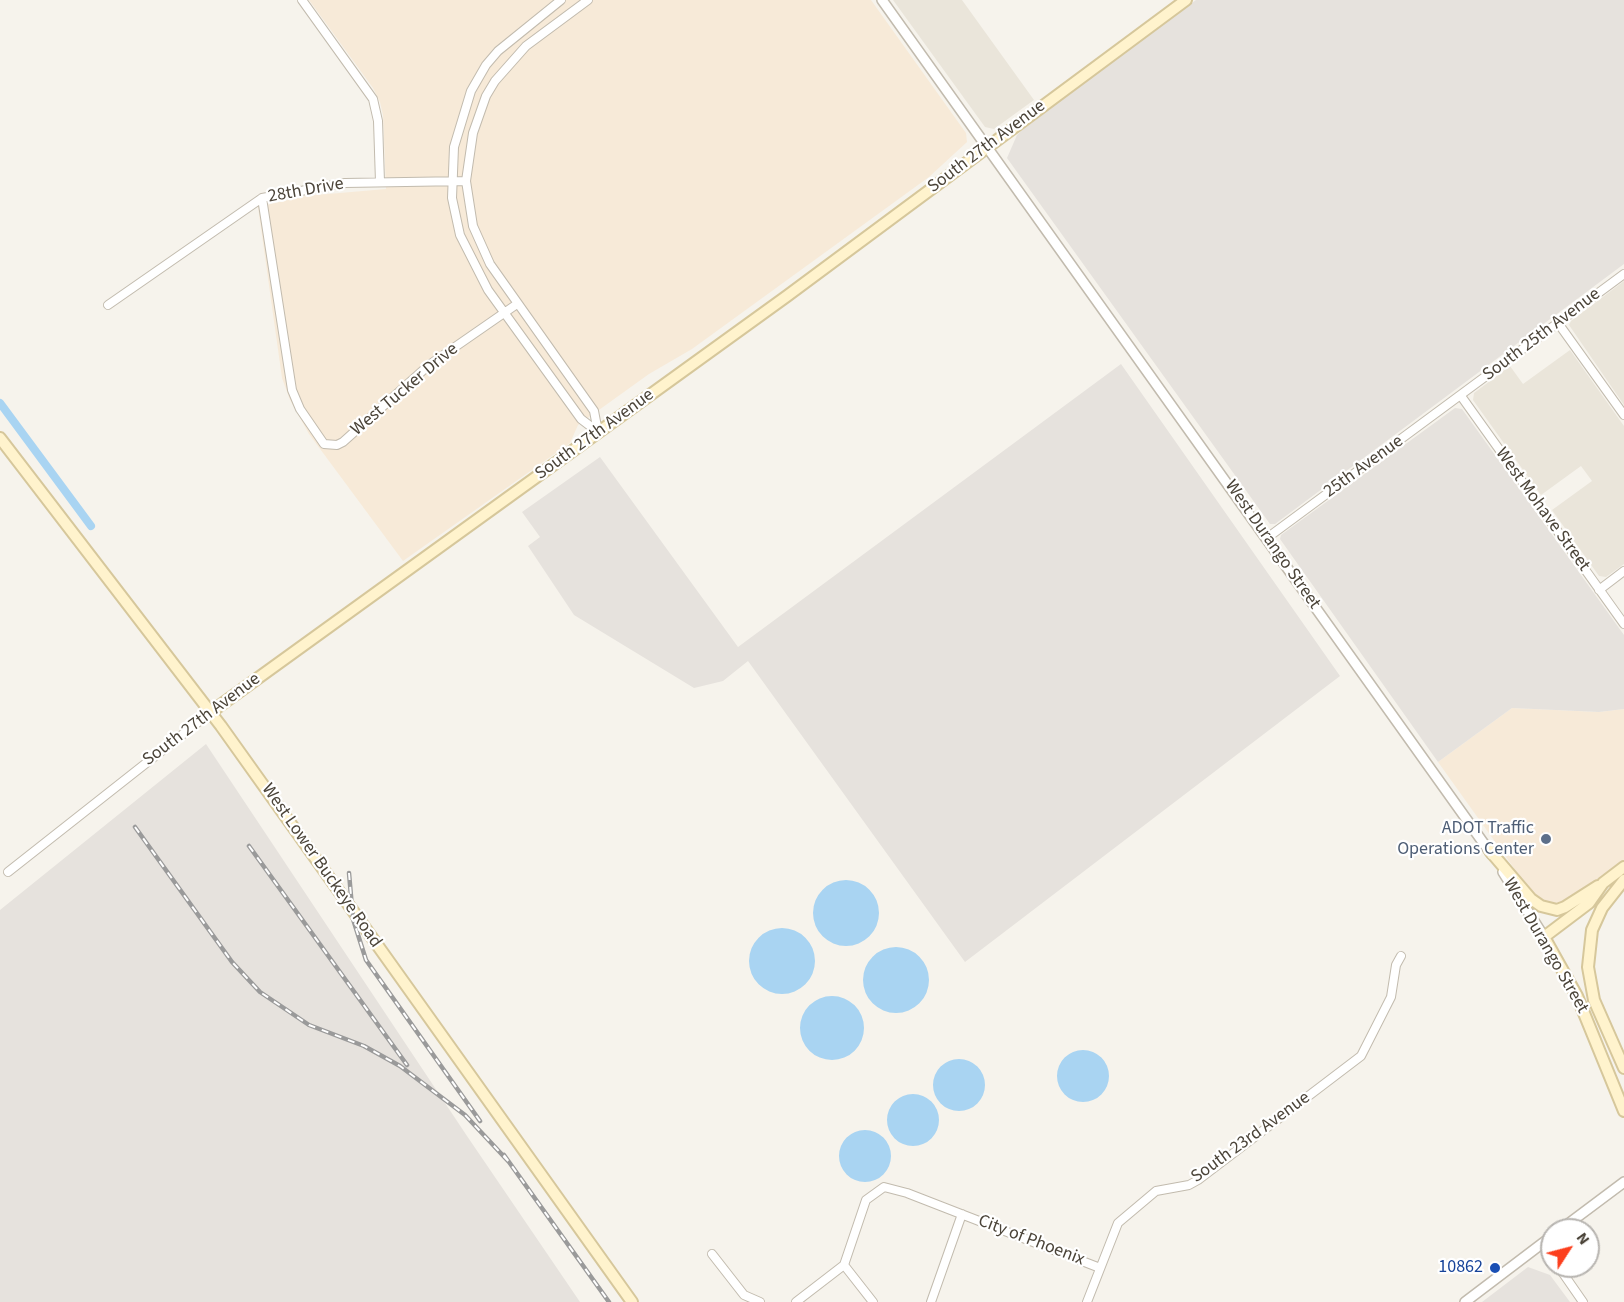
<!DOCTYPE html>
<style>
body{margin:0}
#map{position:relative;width:1624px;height:1302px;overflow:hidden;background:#f6f3ec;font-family:"Source Sans 3",sans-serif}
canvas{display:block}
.north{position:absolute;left:1540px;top:1218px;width:60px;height:60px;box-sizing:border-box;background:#fff;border:2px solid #b7b4b0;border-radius:50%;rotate:54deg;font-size:16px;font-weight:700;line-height:24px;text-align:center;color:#4b4439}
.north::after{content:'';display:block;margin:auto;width:21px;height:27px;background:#fc3f1d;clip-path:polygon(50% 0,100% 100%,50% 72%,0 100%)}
</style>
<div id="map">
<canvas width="1624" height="1302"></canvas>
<div class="north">N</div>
</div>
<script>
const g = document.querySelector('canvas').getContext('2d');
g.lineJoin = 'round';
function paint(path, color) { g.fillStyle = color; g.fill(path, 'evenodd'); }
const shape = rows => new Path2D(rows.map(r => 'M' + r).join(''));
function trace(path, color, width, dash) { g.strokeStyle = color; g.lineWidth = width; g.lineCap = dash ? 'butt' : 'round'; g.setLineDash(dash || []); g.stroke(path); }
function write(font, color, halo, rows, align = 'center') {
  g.font = font + ' "Source Sans 3",sans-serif'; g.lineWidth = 4.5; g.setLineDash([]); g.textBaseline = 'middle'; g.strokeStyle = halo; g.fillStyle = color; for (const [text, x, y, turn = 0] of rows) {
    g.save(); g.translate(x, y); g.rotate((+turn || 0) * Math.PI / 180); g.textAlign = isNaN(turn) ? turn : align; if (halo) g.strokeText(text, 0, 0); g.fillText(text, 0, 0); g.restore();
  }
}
const residential = shape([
 [893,0,962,0,1034,100,994,129,985,127],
 [1624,281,1624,405,1569,325,1571,321],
 [1570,350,1624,426,1624,564,1606,577,1599,576,1552,510,1592,481,1581,466,1541,495,1473,400,1474,393,1510,366,1523,384]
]);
const commercial = shape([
 [309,0,871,0,966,133,967,142,929,177,692,349,649,374,578,425,570,443,403,561,309,434,290,400,282,378,258,207,305,196,386,189,383,115,380,102,373,88],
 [1512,708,1599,712,1624,709,1624,860,1567,902,1546,904,1536,899,1438,762]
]);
const industrial = shape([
 [1196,0,1624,0,1624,264,1275,524,1270,524,1007,158,1017,135,1026,126],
 [1121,364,1340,676,965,962,748,661,723,681,694,688,574,615,528,546,540,537,522,512,600,457,738,647],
 [1455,408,1462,409,1624,635,1624,709,1599,712,1512,708,1438,762,1280,539,1281,535],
 [206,744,467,1136,580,1302,0,1302,0,910],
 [1528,1267,1550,1275,1570,1302,1482,1302]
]);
const water = shape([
 '813 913a33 33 0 1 1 66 0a33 33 0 1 1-66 0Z',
 '749 961a33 33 0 1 1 66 0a33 33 0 1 1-66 0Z',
 '863 980a33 33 0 1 1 66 0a33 33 0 1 1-66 0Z',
 '800 1028a32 32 0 1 1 64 0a32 32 0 1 1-64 0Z',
 '1057 1076a26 26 0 1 1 52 0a26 26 0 1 1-52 0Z',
 '933 1085a26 26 0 1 1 52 0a26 26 0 1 1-52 0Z',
 '887 1120a26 26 0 1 1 52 0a26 26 0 1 1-52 0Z',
 '839 1156a26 26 0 1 1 52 0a26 26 0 1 1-52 0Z'
]);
const canal = shape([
 [0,403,91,526]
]);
const minor = shape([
 [302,0,373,99,378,121,380,182],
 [561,0,498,51,486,65,471,91,454,147,452,198,460,235,488,290,581,419,598,432],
 [588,0,526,46,495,81,486,96,473,133,466,181,473,226,490,264,594,411,598,432],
 [262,198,292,390,300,409,324,444,337,445,343,442,429,365,517,304],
 [108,305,262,198,345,183,466,181],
 [1558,323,1624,415],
 [1461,396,1624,624],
 [1267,538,1624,274],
 [1599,590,1624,571],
 [8,872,211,712],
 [1542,1244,1552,1258],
 [712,1254,744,1295,760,1302],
 [844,1265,873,1302],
 [1558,1266,1583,1302],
 [796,1302,844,1265,866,1200,884,1187,907,1193,1100,1268],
 [931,1302,962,1214],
 [1087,1302,1118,1223,1156,1191,1189,1185,1198,1180,1361,1056,1391,997,1396,965,1401,956]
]);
const tertiary = shape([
 [882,0,1492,855],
 [1503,872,1544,937],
 [1560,1230,1624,1182],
 [1465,1302,1552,1236]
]);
const secondary = shape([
 [0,438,221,726,632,1302],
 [211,712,787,296,1186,0],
 [1490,851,1531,899,1541,906,1557,910,1565,907,1598,886],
 [1624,867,1603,883,1589,903,1544,937,1577,996,1624,1111],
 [1624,880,1602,908,1592,930,1588,967,1594,1000,1624,1068]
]);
const rail = shape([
 [135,827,232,962,260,992,309,1025,364,1046,400,1066,465,1115,509,1162],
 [249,846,407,1065],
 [349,873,353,919,366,960,480,1121],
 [504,1155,609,1302]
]);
const markers = [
 [1546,839,6,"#5c6f8a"],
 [1495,1268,6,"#1a4fb4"]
];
const streetNames = [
 ["South 27th Avenue",987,147,-37],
 ["28th Drive",306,191,-10],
 ["South 25th Avenue",1542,335,-37],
 ["West Tucker Drive",405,390,-40],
 ["South 27th Avenue",595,435,-36],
 ["25th Avenue",1364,467,-36],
 ["West Mohave Street",1542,510,54],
 ["West Durango Street",1272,545,55],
 ["South 27th Avenue",202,720,-37],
 ["West Lower Buckeye Road",321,866,55],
 ["West Durango Street",1545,946,60],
 ["South 23rd Avenue",1251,1138,-36],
 ["City of Phoenix",1031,1241,21]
];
const serviceNames = [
 ["ADOT Traffic",1534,829],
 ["Operations Center",1534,850]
];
const transitNames = [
 ["10862",1483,1268]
];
paint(residential, '#eae5da');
paint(commercial, '#f7ead8');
paint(industrial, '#e6e2dd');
paint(water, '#a9d4f2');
trace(canal, '#a9d4f2', 8);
trace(minor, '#c2bbae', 10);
trace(tertiary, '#c2bbae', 12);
trace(secondary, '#d6c79b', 14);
trace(minor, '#fff', 8);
trace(tertiary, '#fff', 9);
trace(secondary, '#fff3cd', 10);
trace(rail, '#9a9a9a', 4.5);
trace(rail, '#fff', 2, [7]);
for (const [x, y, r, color] of markers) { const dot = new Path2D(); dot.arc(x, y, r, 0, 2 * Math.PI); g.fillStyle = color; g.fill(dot); trace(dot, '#fff', 2); }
write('18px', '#4b4439', '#fff', streetNames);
write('18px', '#4e5e75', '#fff', serviceNames, 'right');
write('18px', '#164399', '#fff', transitNames, 'right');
</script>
